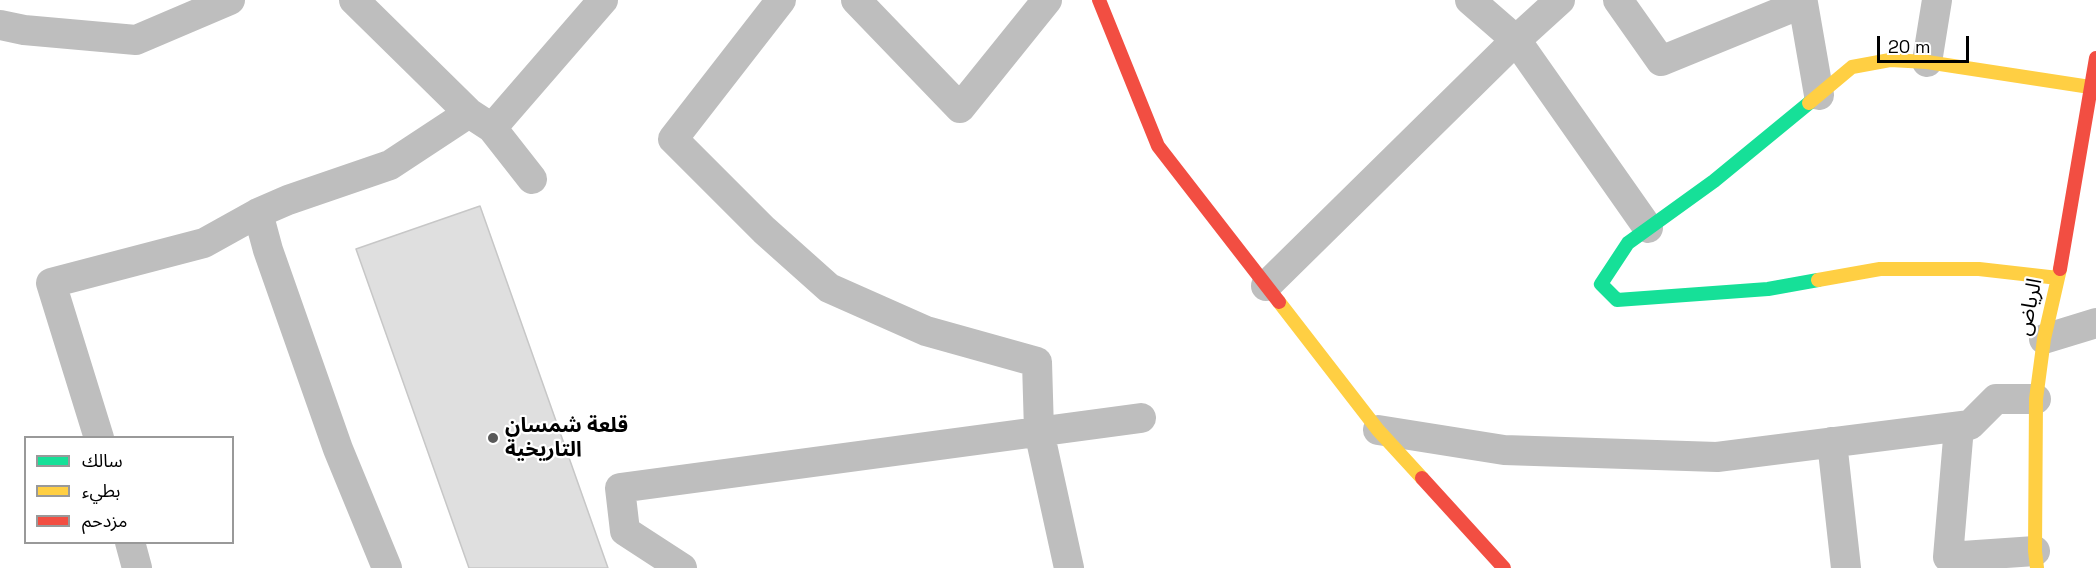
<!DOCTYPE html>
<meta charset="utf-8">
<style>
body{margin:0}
#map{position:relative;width:2096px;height:568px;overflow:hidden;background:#fff;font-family:"Space Grotesk","Noto Sans Arabic",sans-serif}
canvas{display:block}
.legend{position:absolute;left:24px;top:436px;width:210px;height:108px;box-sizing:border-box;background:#fff;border:2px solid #999;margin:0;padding:8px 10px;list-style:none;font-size:18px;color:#000}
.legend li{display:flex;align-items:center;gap:12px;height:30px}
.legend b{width:30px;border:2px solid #999}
.scale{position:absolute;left:1877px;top:36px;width:92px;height:27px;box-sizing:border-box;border:3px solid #000;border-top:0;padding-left:8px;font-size:18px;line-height:21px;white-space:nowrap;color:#000;-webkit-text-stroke:4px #fff;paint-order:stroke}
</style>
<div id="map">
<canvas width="2096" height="568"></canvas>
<ul class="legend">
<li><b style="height:8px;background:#16e098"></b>سالك</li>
<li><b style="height:8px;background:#ffcf43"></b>بطيء</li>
<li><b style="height:8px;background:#f24e42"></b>مزدحم</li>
</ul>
<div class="scale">20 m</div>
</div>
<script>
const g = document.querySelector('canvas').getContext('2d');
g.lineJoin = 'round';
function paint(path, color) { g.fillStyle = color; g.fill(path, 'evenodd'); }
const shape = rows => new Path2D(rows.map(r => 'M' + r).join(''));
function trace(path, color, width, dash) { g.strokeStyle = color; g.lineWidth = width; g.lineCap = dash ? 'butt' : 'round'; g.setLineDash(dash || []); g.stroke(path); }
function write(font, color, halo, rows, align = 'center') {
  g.font = font + ' "Space Grotesk","Noto Sans Arabic",sans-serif'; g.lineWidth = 4.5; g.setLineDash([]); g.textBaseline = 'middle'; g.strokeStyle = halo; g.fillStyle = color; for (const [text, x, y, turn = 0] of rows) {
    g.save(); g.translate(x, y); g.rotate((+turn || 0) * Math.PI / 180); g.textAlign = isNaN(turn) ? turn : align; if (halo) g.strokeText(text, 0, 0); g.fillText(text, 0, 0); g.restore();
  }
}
const building = shape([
 [480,206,608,568,469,568,356,249,480,206]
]);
const street = shape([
 [354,0,469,113,492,128,532,179],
 [781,0,673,139,764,230,829,288,926,331,1037,362,1039,431,1069,568],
 [856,0,960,108,1047,0],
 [1470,0,1516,40,1648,228],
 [1618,0,1661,61,1803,3],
 [1801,0,1803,3,1819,95],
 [0,25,24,30,136,40,230,0],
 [1927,62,1937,0],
 [492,128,603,0],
 [258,213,268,250,338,449,387,568],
 [1266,286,1516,40,1560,0],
 [2044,339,2096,323],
 [1959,427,1948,557,2035,551],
 [1378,430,1504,450,1717,457,1970,425,1996,399,2036,399],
 [99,438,51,283,204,243,258,213,288,200,390,165,469,113],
 [1832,442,1846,568],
 [130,542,137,568],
 [682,568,625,531,620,488,1141,418]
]);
const fast = shape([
 [1809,103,1714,181,1628,243,1601,284,1617,300,1768,289,1818,280]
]);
const slow = shape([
 [1809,103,1852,67,1890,60,1927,62,2090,87],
 [1818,280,1880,269,1979,269,2058,278],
 [1279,302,1378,430,1422,478],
 [2037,568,2035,551,2036,399,2044,339,2060,269]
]);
const jam = shape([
 [1099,0,1158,146,1279,302],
 [2060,269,2096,58],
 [1422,478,1504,568]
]);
const markers = [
 [493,438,6,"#595959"]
];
const streetNames = [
 ["الرياض",2030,307,-78]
];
const poiNames = [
 ["قلعة شمسان",505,426],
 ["التاريخية",505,450]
];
paint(building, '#dfdfdf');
trace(building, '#c7c7c7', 1.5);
trace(street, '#bebebe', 30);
trace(fast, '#16e098', 14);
trace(slow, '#ffcf43', 14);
trace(jam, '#f24e42', 14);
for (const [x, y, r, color] of markers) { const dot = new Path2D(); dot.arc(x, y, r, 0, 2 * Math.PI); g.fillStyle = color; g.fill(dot); trace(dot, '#fff', 2); }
write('21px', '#000', '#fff', streetNames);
write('bold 21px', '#000', '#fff', poiNames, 'left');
</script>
